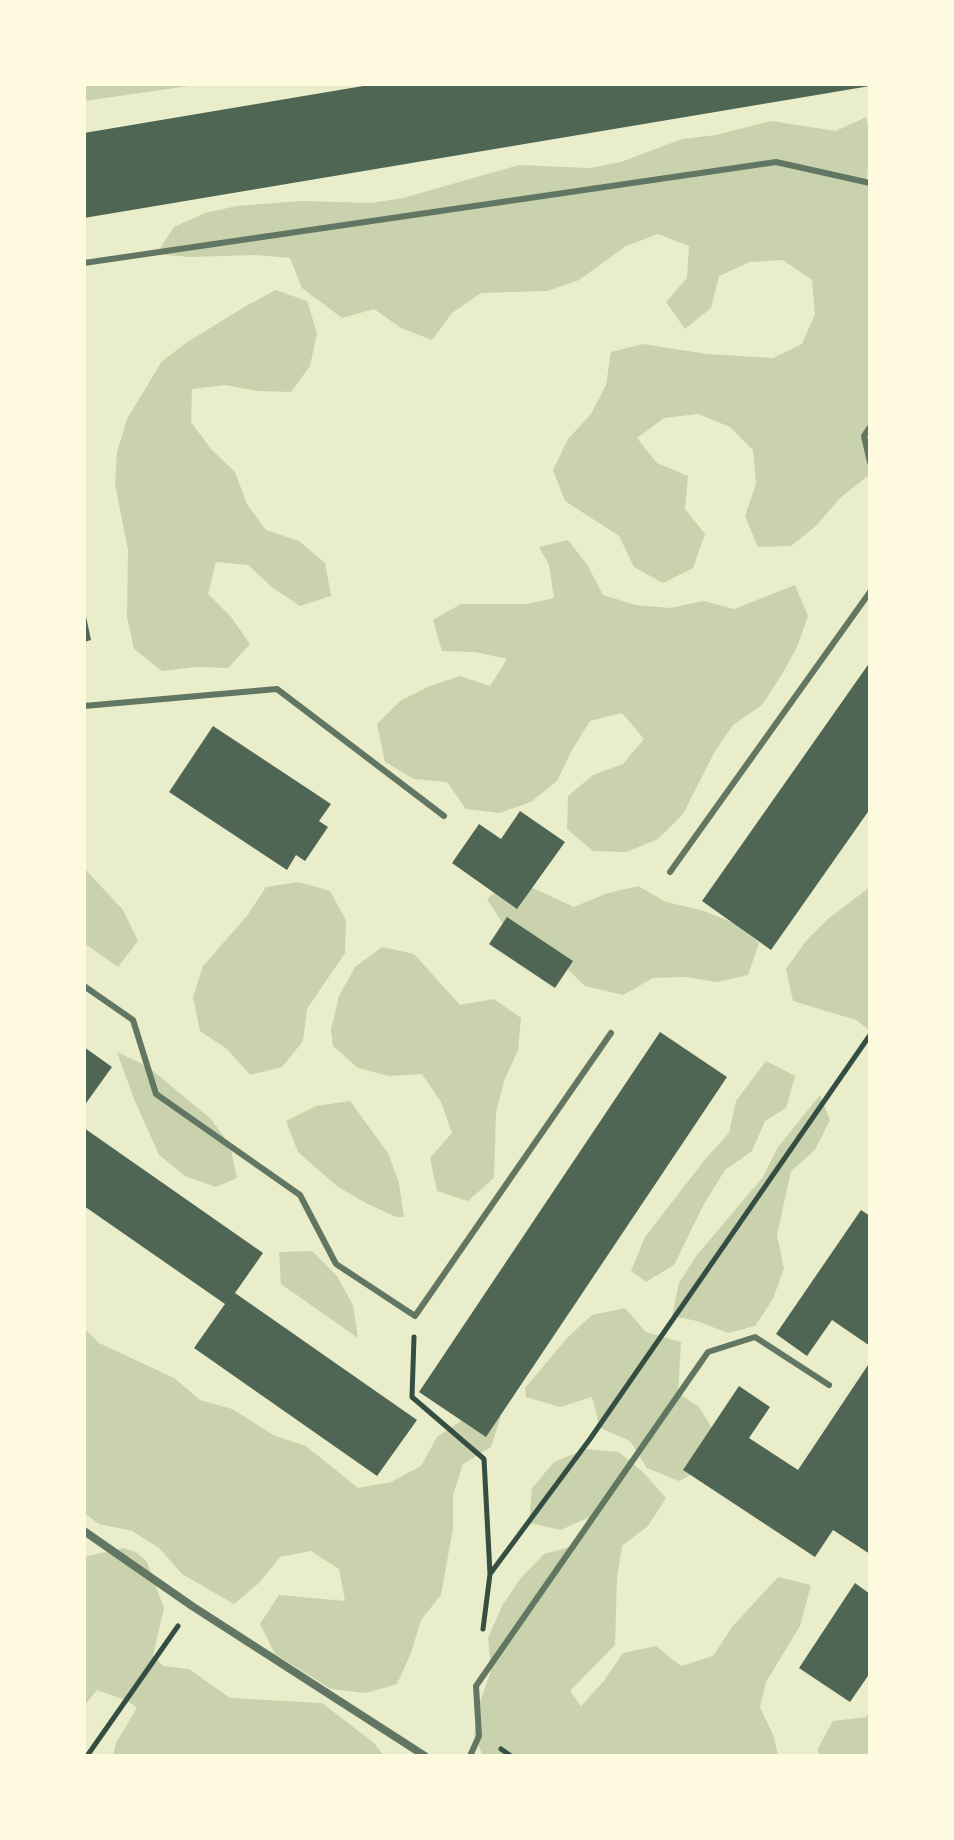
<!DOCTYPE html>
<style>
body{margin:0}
#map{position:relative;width:954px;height:1840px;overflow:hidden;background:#e9edc9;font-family:"Source Serif 4",serif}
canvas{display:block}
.frame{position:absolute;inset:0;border:86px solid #fefae0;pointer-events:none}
</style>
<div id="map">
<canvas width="954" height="1840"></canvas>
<div class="frame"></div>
</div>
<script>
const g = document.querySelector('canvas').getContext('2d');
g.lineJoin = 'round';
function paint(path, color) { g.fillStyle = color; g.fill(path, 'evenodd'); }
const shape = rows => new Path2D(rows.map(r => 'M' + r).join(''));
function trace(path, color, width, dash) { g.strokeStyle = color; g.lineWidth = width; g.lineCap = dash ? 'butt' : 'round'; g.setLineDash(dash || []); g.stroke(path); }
const green = shape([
 [84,84,203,84,84,101],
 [866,117,870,135,867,181,870,182,870,474,839,499,817,525,791,546,758,547,745,516,756,484,753,450,730,427,698,414,664,418,637,438,657,463,688,476,685,509,705,534,693,568,663,583,634,567,619,536,565,501,553,470,568,439,591,414,606,385,611,352,643,344,707,354,773,358,802,344,815,314,812,280,783,260,750,262,719,276,711,308,685,329,666,302,687,278,689,246,658,234,626,246,579,280,547,291,481,293,452,313,432,340,401,328,374,309,342,318,302,288,290,258,256,255,190,257,156,254,174,227,205,213,237,206,302,201,371,203,403,198,519,165,589,168,621,162,682,139,716,135,771,121,836,131],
 [276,290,307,301,317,333,310,366,291,392,258,391,225,385,192,389,191,422,211,449,235,472,247,504,266,530,299,541,325,563,331,596,300,606,273,588,248,565,216,562,208,594,231,617,250,644,228,668,195,667,162,671,134,649,127,617,128,550,115,484,117,452,127,419,162,361,189,341,246,306],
 [568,540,588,566,603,595,636,605,670,608,703,601,734,609,795,585,808,616,797,647,781,676,762,705,733,725,714,753,683,814,658,839,627,852,593,851,567,829,568,796,593,775,623,764,644,739,622,713,590,721,572,750,557,781,531,802,499,813,466,809,447,782,414,779,385,762,377,724,400,701,430,686,460,676,490,686,507,659,475,652,442,651,433,620,461,604,527,604,554,598,549,565,539,547],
 [84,868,123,910,138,941,118,967,84,943],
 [513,879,574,907,605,894,638,886,666,902,701,910,734,923,759,943,748,975,717,982,686,977,653,978,623,995,585,986,561,963,505,927,487,899],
 [299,882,330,891,346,920,345,953,307,1009,303,1041,282,1067,250,1075,227,1049,200,1031,193,997,203,966,247,916,266,887],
 [870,887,870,1031,856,1020,793,1001,786,969,806,941,829,918],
 [382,947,414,954,460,1005,494,999,521,1018,518,1050,504,1081,496,1112,494,1178,468,1201,437,1191,430,1158,452,1133,441,1102,422,1074,389,1076,358,1068,333,1046,331,1029,339,996,355,967],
 [117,1052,147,1066,211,1119,230,1145,237,1178,216,1187,185,1176,159,1155,134,1099],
 [766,1061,795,1076,786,1108,765,1121,752,1151,725,1170,704,1204,674,1265,646,1282,631,1271,645,1237,707,1157,729,1133,736,1101],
 [820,1095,830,1120,815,1150,791,1171,777,1235,784,1268,773,1299,755,1326,728,1333,697,1321,672,1316,679,1283,697,1255,763,1177,778,1147],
 [350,1101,388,1153,399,1183,404,1217,396,1217,366,1203,338,1187,298,1152,286,1121,316,1106],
 [312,1251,337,1276,353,1305,358,1338,281,1284,279,1252],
 [625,1308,646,1332,681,1342,678,1393,699,1407,716,1435,707,1466,679,1481,647,1468,630,1441,600,1428,592,1397,560,1407,526,1397,525,1388,568,1337,592,1315],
 [84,1328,99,1343,174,1378,200,1400,232,1409,275,1436,306,1446,358,1488,391,1482,421,1466,437,1437,467,1417,501,1416,491,1447,463,1464,453,1495,453,1528,441,1595,421,1620,411,1653,397,1684,366,1693,331,1689,275,1654,260,1624,279,1595,345,1601,339,1569,311,1551,280,1557,259,1583,234,1604,182,1574,159,1548,132,1531,99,1524,84,1513],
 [586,1449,619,1452,644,1473,666,1498,648,1526,622,1546,617,1578,615,1645,570,1691,581,1706,603,1682,623,1653,656,1646,681,1666,713,1656,732,1627,778,1577,811,1585,800,1626,766,1682,760,1707,774,1737,778,1756,483,1756,474,1735,480,1702,491,1671,488,1638,502,1606,520,1579,544,1554,576,1545,589,1517,561,1530,529,1523,532,1488,554,1462],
 [123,1548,136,1552,147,1562,164,1608,153,1656,163,1666,189,1669,230,1698,322,1703,374,1743,384,1756,113,1756,116,1743,137,1708,128,1701,97,1690,84,1706,84,1557],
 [870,1712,870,1756,821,1756,817,1750,833,1721,866,1717]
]);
const building = shape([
 [375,84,870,84,870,86,84,218,84,133],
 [84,607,91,640,84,642],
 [870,662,870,809,771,950,702,901],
 [213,726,331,804,319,821,328,827,305,861,296,855,287,870,169,792],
 [520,811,565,842,517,909,452,863,479,824,501,839],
 [507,917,573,961,555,988,489,944],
 [660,1032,727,1077,486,1437,419,1392],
 [84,1047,112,1067,84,1106],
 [84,1128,263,1253,235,1293,417,1420,377,1476,194,1348,225,1304,84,1206],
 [861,1210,870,1216,870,1346,832,1320,807,1356,776,1334],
 [870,1362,870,1554,833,1530,815,1557,683,1470,739,1386,770,1407,749,1438,798,1470],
 [855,1583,870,1594,870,1673,850,1702,799,1668]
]);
const path = shape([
 [414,1337,412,1397,484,1459,490,1574],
 [483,1629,490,1574,590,1439,870,1035],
 [501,1749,511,1756],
 [87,1756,178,1626]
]);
const service = shape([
 [84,263,776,162,870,183],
 [870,427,864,436,870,462],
 [84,706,277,689,444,816],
 [670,872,870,592],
 [84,986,133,1020,156,1094,300,1195,336,1264,415,1316,611,1033],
 [470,1756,479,1736,476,1686,708,1352,755,1337,829,1385]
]);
const minor = shape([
 [84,1531,192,1606,425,1756]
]);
paint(green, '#cad2ad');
paint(building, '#4f6655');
trace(path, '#344e41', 5);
trace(service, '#617663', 6);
trace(minor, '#617663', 8);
</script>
